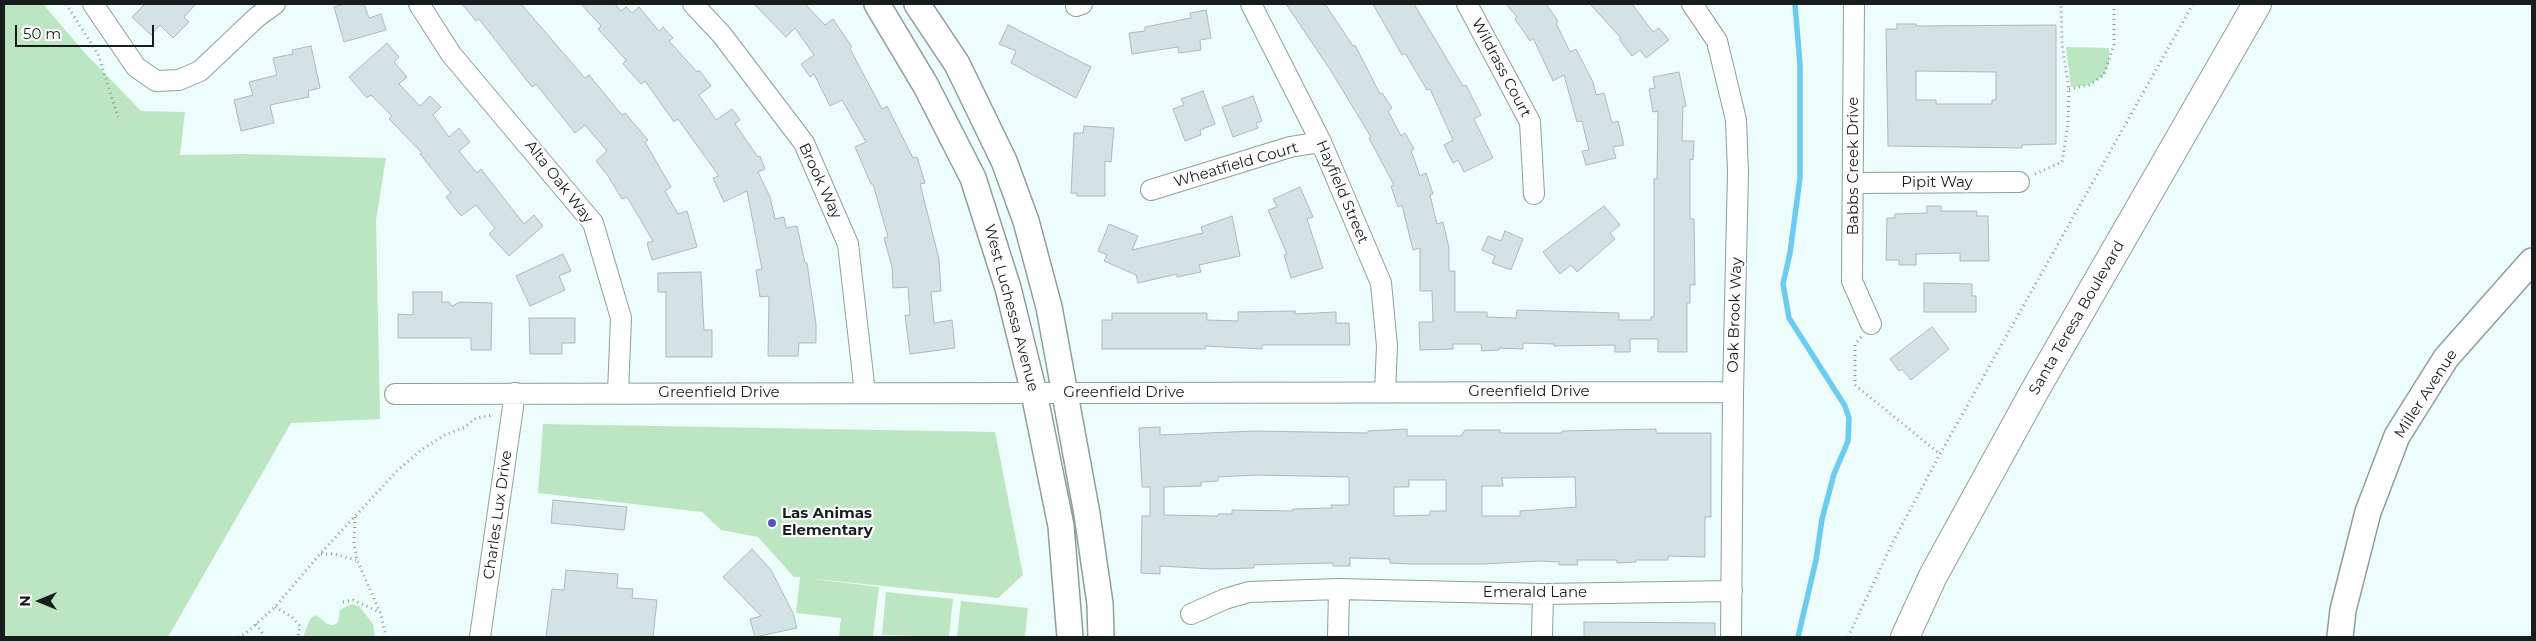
<!DOCTYPE html>
<style>
body{margin:0}
#map{position:relative;width:2536px;height:641px;overflow:hidden;background:#edfdfb;font-family:Montserrat,sans-serif}
canvas{display:block}
.frame{position:absolute;inset:0;border:5px solid #171c1c;pointer-events:none}
.north{position:absolute;left:15px;top:576px;width:50px;height:50px;-webkit-text-stroke:4px #fff;paint-order:stroke;rotate:270deg;font-size:14px;font-weight:700;line-height:20px;text-align:center;color:#171c1c}
.north::after{content:'';display:block;margin:auto;width:18px;height:22px;background:#171c1c;clip-path:polygon(50% 0,100% 100%,50% 72%,0 100%)}
.scale{position:absolute;left:15px;top:25px;width:139px;height:22px;box-sizing:border-box;border:2px solid #171c1c;border-top:0;padding-left:6px;font-size:15px;line-height:18px;white-space:nowrap;color:#171c1c;-webkit-text-stroke:4px #fff;paint-order:stroke}
</style>
<div id="map">
<canvas width="2536" height="641"></canvas>
<div class="frame"></div>
<div class="north">N</div>
<div class="scale">50 m</div>
</div>
<script>
const g = document.querySelector('canvas').getContext('2d');
g.lineJoin = 'round';
function paint(path, color) { g.fillStyle = color; g.fill(path, 'evenodd'); }
const shape = rows => new Path2D(rows.map(r => 'M' + r).join(''));
function trace(path, color, width, dash) { g.strokeStyle = color; g.lineWidth = width; g.lineCap = dash ? 'butt' : 'round'; g.setLineDash(dash || []); g.stroke(path); }
function write(font, color, halo, rows, align = 'center') {
  g.font = font + ' Montserrat,sans-serif'; g.lineWidth = 4.5; g.setLineDash([]); g.textBaseline = 'middle'; g.strokeStyle = halo; g.fillStyle = color; for (const [text, x, y, turn = 0] of rows) {
    g.save(); g.translate(x, y); g.rotate((+turn || 0) * Math.PI / 180); g.textAlign = isNaN(turn) ? turn : align; if (halo) g.strokeText(text, 0, 0); g.fillText(text, 0, 0); g.restore();
  }
}
const green = shape([
 [4,4,43,4,84,52,141,111,185,112,180,155,244,154,386,158,376,220,380,419,291,423,168,637,4,637],
 [2066,47,2109,48,2109,63,2104,75,2089,85,2071,87],
 [543,424,995,432,1023,575,998,598,806,578,879,587,873,637,839,637,841,618,796,613,800,577,794,577,758,537,721,530,702,512,538,493],
 [886,592,953,599,949,637,882,635],
 [961,601,1028,608,1025,637,957,637],
 [351,604,359,606,373,624,375,637,303,637,310,619,316,615,327,624,334,625,338,622,340,610]
]);
const stream = shape([
 [1795,4,1800,65,1800,178,1790,253,1783,284,1789,318,1845,406,1849,418,1848,441,1834,474,1822,519,1816,560,1798,637]
]);
const building = shape([
 [145,4,196,4,184,17,189,22,173,38,160,25,151,35,132,17,145,4],
 [345,4,364,4,369,18,381,14,386,30,344,42,334,7,345,4],
 [462,4,521,4,585,78,589,75,622,115,625,113,648,140,645,142,671,187,665,191,678,214,687,211,697,247,652,260,647,243,653,241,627,197,622,199,608,176,596,161,607,151,585,125,575,133,536,84,532,87,479,19,476,21,462,4],
 [581,4,615,4,621,11,626,7,632,13,639,7,659,31,663,27,673,38,669,41,697,72,699,70,711,86,699,95,716,120,732,109,740,120,735,124,758,157,760,156,765,169,758,172,770,197,775,219,784,217,786,228,797,226,805,263,807,263,816,324,816,343,799,343,798,356,768,356,769,296,760,297,756,270,762,269,747,191,724,202,713,178,719,176,678,119,674,122,645,81,641,84,623,64,626,60,598,29,601,26,581,4],
 [754,4,805,4,825,25,833,19,852,47,850,49,882,109,887,106,913,158,917,157,925,183,920,184,939,259,941,291,931,292,934,323,952,320,955,348,910,354,905,315,910,315,908,287,893,288,892,267,884,238,888,237,873,184,871,184,855,147,866,142,842,100,830,106,814,74,810,77,801,64,814,55,795,28,786,37,754,4],
 [1286,4,1325,4,1353,46,1355,45,1380,94,1382,93,1392,108,1388,111,1401,136,1405,133,1414,149,1411,150,1420,176,1426,173,1433,194,1430,195,1437,224,1443,222,1449,248,1449,271,1455,271,1455,312,1487,312,1487,317,1516,318,1517,310,1619,313,1619,320,1651,320,1651,317,1654,317,1654,179,1657,179,1658,111,1653,112,1649,89,1655,88,1653,77,1679,72,1686,106,1683,107,1682,141,1694,141,1693,160,1690,159,1690,219,1694,219,1695,285,1690,285,1690,303,1687,303,1687,352,1658,352,1658,339,1630,339,1630,352,1615,352,1615,345,1554,346,1554,344,1523,343,1523,349,1499,348,1499,350,1482,351,1481,344,1453,344,1453,349,1420,350,1419,322,1433,322,1432,291,1420,291,1420,248,1413,250,1402,205,1398,207,1391,186,1394,185,1369,138,1371,137,1331,71,1286,4],
 [1373,4,1414,4,1463,86,1466,85,1481,115,1474,119,1493,158,1464,172,1458,160,1453,163,1444,145,1453,140,1430,89,1427,90,1405,53,1402,55,1373,4],
 [1506,4,1546,4,1558,21,1556,23,1570,52,1576,49,1593,82,1596,95,1604,93,1612,123,1618,121,1624,145,1613,147,1616,158,1586,165,1582,151,1589,150,1582,121,1577,122,1564,75,1553,81,1533,38,1530,41,1515,19,1517,17,1506,4],
 [1590,4,1632,4,1653,32,1659,28,1669,40,1646,58,1640,50,1632,56,1619,39,1621,38,1590,4],
 [1206,10,1211,38,1200,40,1201,50,1179,53,1178,47,1132,54,1129,33,1145,31,1145,27,1191,18,1190,13,1206,10],
 [1897,24,1916,24,1916,26,2056,25,2056,144,2022,145,2022,148,1888,146,1886,29,1897,29,1897,24],
 [1916,71,1996,72,1996,100,1992,100,1992,104,1936,104,1936,100,1916,100,1916,71],
 [1008,25,1091,67,1076,98,1011,63,1016,51,999,44,1008,25],
 [387,43,399,57,394,62,407,77,399,84,420,106,430,96,441,107,433,115,449,137,459,128,470,142,459,151,477,173,481,169,524,224,534,215,543,226,509,256,489,234,495,228,476,205,461,216,446,197,451,193,420,154,422,153,389,119,392,116,371,95,367,98,349,77,387,43],
 [311,46,320,88,308,91,309,97,270,105,274,123,241,131,234,100,253,95,249,82,277,75,273,58,293,54,292,50,311,46],
 [1203,91,1215,124,1200,130,1201,135,1185,141,1173,109,1184,105,1181,99,1203,91],
 [1253,96,1262,121,1256,123,1258,128,1233,137,1222,107,1253,96],
 [1084,126,1114,128,1111,162,1105,161,1105,196,1077,196,1077,193,1071,193,1074,133,1083,133,1084,126],
 [1300,187,1313,217,1307,219,1323,268,1291,278,1284,255,1287,254,1268,210,1277,207,1273,199,1300,187],
 [1604,206,1620,225,1610,233,1615,239,1577,272,1571,265,1560,274,1543,252,1604,206],
 [1927,206,1941,206,1941,211,1977,211,1977,216,1988,216,1989,261,1960,261,1960,253,1916,254,1916,265,1899,265,1899,260,1886,260,1887,218,1895,218,1895,214,1927,213,1927,206],
 [1232,216,1240,256,1199,265,1201,272,1177,277,1177,274,1138,283,1136,275,1104,261,1107,255,1098,251,1109,224,1138,236,1132,250,1203,233,1201,227,1232,216],
 [1505,231,1523,239,1511,270,1492,263,1495,256,1482,250,1488,236,1501,241,1505,231],
 [563,254,571,271,559,276,565,290,530,306,516,276,563,254],
 [701,272,704,330,712,330,712,357,666,357,666,292,658,292,658,273,701,272],
 [1924,283,1972,284,1972,296,1976,296,1976,312,1924,312,1924,283],
 [413,292,442,292,442,302,449,302,452,306,460,302,492,303,491,350,471,350,471,338,398,338,398,314,413,315,413,292],
 [1295,311,1295,314,1336,312,1336,323,1349,323,1350,345,1262,345,1262,349,1205,346,1205,349,1102,349,1102,320,1112,320,1112,313,1207,313,1207,320,1238,321,1238,312,1295,311],
 [529,318,575,318,575,343,562,343,562,354,530,354,529,318],
 [1932,327,1949,349,1911,380,1902,369,1899,371,1890,359,1932,327],
 [1160,427,1160,435,1255,431,1368,433,1368,431,1407,429,1407,436,1461,436,1465,430,1500,430,1500,433,1562,433,1562,431,1656,429,1656,433,1711,433,1711,517,1705,517,1705,557,1668,556,1668,560,1636,560,1636,562,1617,563,1617,560,1577,560,1578,565,1559,565,1559,562,1540,561,1483,564,1410,564,1390,563,1390,559,1350,558,1350,566,1333,566,1333,563,1284,564,1254,565,1254,568,1212,569,1160,566,1160,574,1141,573,1142,516,1150,516,1150,487,1142,487,1139,428,1160,427],
 [1256,475,1349,477,1349,505,1331,505,1332,508,1293,509,1293,511,1232,510,1232,514,1218,514,1218,516,1164,515,1164,487,1201,486,1201,482,1218,481,1218,477,1256,475],
 [1575,477,1576,507,1520,511,1520,516,1482,516,1482,486,1503,486,1502,478,1575,477],
 [1409,480,1446,480,1446,511,1430,511,1430,515,1394,516,1394,487,1409,487,1409,480],
 [553,500,627,507,624,530,551,523,553,500],
 [752,549,771,570,793,613,797,628,755,637,750,619,761,616,723,577,752,549],
 [566,570,618,574,617,588,633,589,632,598,657,600,653,637,546,637,552,589,564,590,566,570],
 [1584,622,1715,623,1715,637,1584,637,1584,622]
]);
const path = shape([
 [66,4,98,54,118,117],
 [2069,89,2089,85,2104,75,2114,44,2114,4],
 [2035,174,2062,162,2068,123,2069,89,2062,45,2061,4],
 [1861,337,1855,345,1855,385,1940,454],
 [355,517,354,544,357,560,380,612,386,637],
 [321,554,334,554,356,560],
 [343,602,353,600,379,612],
 [275,607,292,617,300,626,298,637],
 [256,624,265,637],
 [238,637,246,633,275,607,320,554,397,471,421,450,445,435,465,427,476,418,493,415],
 [1848,637,1893,542,1940,454,2193,4]
]);
const minor = shape([
 [93,4,136,67,156,81,179,80,200,71,257,17,275,4],
 [419,4,451,54,593,223,621,318,618,393],
 [693,4,722,35,804,143,848,244,865,393],
 [1251,4,1321,142,1381,283,1387,346,1385,392],
 [1467,4,1530,122,1534,194],
 [1692,4,1717,41,1736,120,1738,172,1733,392,1731,637],
 [1854,4,1852,281,1871,324],
 [1076,6,1082,4],
 [1854,183,2019,182],
 [1151,190,1290,147,1321,142],
 [395,394,1733,392],
 [1191,614,1225,599,1249,592,1339,589,1543,594,1732,591],
 [480,637,515,393],
 [1338,637,1339,589],
 [1542,637,1543,594]
]);
const tertiary = shape([
 [877,4,926,86,973,178,1008,288,1034,393,1061,526,1070,637],
 [917,4,957,64,1004,161,1026,221,1049,307,1087,514,1100,604,1101,637],
 [2340,637,2343,610,2368,512,2397,436,2446,358,2532,261]
]);
const secondary = shape([
 [1905,637,1933,576,2034,392,2257,4]
]);
const markers = [
 [772,523,5,"#5950c8"]
];
const streetNames = [
 ["Wildrass Court",1501,68,62],
 ["Wheatfield Court",1236,165,-16],
 ["Babbs Creek Drive",1854,166,-90],
 ["Brook Way",820,181,65],
 ["Alta Oak Way",559,182,52],
 ["Pipit Way",1937,183],
 ["Hayfield Street",1342,192,67],
 ["West Luchessa Avenue",1011,308,75],
 ["Oak Brook Way",1735,315,-88],
 ["Santa Teresa Boulevard",2077,318,-60],
 ["Greenfield Drive",1529,392],
 ["Greenfield Drive",719,393],
 ["Greenfield Drive",1124,393],
 ["Miller Avenue",2426,394,-57],
 ["Charles Lux Drive",498,515,-82],
 ["Emerald Lane",1535,593]
];
const poiNames = [
 ["Las Animas",782,514],
 ["Elementary",782,531]
];
paint(green, '#bce5c2');
trace(stream, '#6bccf0', 5.5);
paint(building, '#d3e2e4');
trace(building, '#abbabc', 1);
trace(minor, '#8f9e9c', 22);
trace(tertiary, '#8f9e9c', 28);
trace(secondary, '#8f9e9c', 30);
trace(path, '#8f9a99', 3, [1, 4]);
trace(minor, '#fff', 20);
trace(tertiary, '#fff', 25);
trace(secondary, '#fff', 28);
for (const [x, y, r, color] of markers) { const dot = new Path2D(); dot.arc(x, y, r, 0, 2 * Math.PI); g.fillStyle = color; g.fill(dot); trace(dot, '#fff', 2); }
write('15px', '#171c1c', '#fff', streetNames);
write('bold 15px', '#171c1c', '#fff', poiNames, 'left');
</script>
